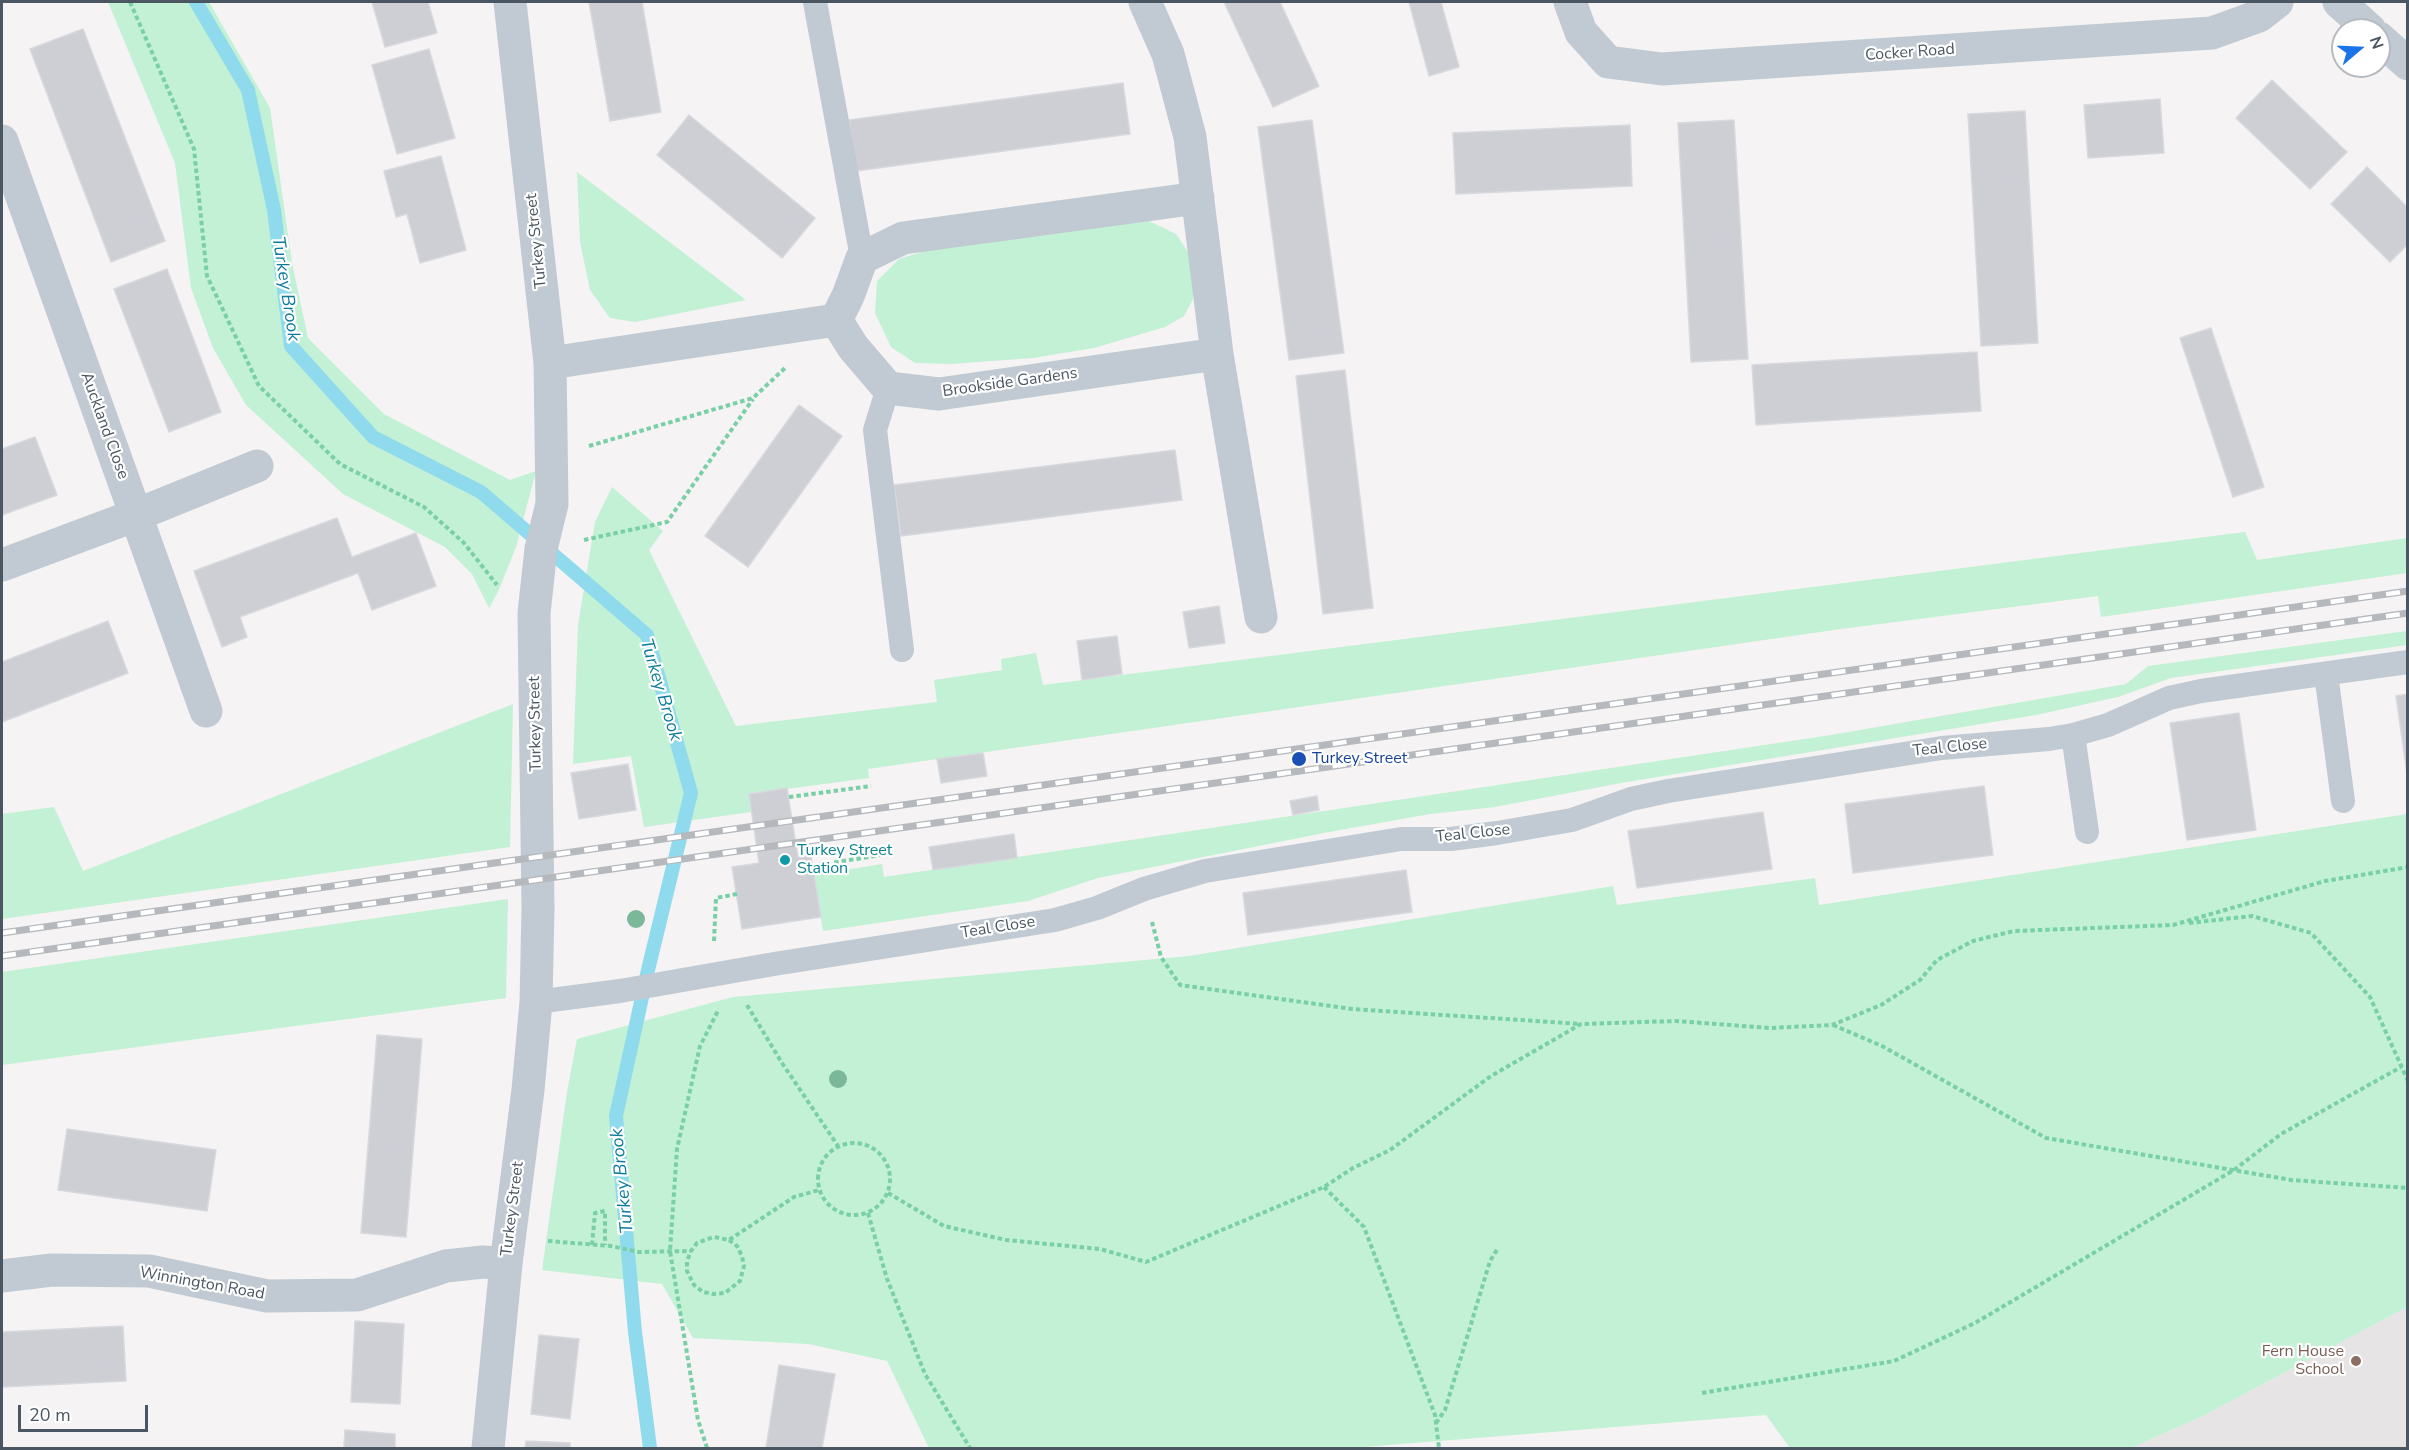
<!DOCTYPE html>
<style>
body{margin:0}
#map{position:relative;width:2409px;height:1450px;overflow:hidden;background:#f5f3f3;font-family:"Nunito Sans",sans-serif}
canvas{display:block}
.frame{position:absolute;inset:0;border:3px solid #4a5661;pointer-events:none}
.north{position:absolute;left:2331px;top:18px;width:60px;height:60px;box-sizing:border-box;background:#fff;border:2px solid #b7bbc0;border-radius:50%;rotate:71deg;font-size:16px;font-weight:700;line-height:24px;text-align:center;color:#4a5661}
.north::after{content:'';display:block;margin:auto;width:21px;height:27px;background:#1a73e8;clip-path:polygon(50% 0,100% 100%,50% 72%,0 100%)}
.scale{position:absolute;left:18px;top:1405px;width:130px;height:27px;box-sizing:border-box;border:3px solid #4a5661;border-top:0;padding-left:8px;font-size:18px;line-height:21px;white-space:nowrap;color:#4a5661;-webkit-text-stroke:4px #fff;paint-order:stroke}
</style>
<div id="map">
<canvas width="2409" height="1450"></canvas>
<div class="frame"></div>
<div class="north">N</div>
<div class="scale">20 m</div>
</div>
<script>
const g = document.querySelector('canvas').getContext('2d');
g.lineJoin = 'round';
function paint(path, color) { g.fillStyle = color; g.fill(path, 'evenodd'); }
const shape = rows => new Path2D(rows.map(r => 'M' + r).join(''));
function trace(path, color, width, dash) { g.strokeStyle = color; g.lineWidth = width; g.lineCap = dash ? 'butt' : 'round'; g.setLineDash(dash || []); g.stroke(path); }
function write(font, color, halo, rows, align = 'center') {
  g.font = font + ' "Nunito Sans",sans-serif'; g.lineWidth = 4.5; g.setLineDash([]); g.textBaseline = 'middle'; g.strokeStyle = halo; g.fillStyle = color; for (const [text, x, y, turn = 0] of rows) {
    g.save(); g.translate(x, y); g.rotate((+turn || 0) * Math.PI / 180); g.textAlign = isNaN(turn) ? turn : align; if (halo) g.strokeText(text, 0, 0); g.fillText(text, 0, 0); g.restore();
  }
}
const education = shape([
 [2407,1307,2407,1448,2131,1448,2203,1416]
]);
const green = shape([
 [108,2,209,2,270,108,292,263,308,338,384,414,510,480,536,471,516,547,498,592,489,608,472,574,445,547,343,494,246,405,213,348,191,288,175,163],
 [577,172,746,300,635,322,610,318,590,290,580,242],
 [1147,220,1176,234,1192,258,1199,277,1192,301,1184,316,1165,327,1094,348,1033,358,951,364,915,363,891,347,875,313,877,281,899,259,934,248],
 [612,487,663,531,649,550,736,726,937,702,934,680,1002,670,1001,659,1036,653,1043,685,2245,532,2257,560,2407,538,2407,573,2101,617,2098,596,1841,629,868,769,869,778,749,794,751,812,644,827,631,756,573,764,578,625,595,522],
 [2407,631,2407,645,2171,678,2118,697,2036,715,1621,783,1495,807,1430,814,1329,832,1098,878,1028,901,823,931,814,875,882,864,884,877,1831,735,2126,684,2148,666],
 [513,704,510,847,2,919,2,814,54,807,83,871],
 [2407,814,2407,1307,2203,1416,2131,1448,1790,1448,1766,1415,1351,1448,929,1448,887,1361,808,1344,693,1338,662,1284,542,1270,567,1092,577,1039,733,997,1189,956,1613,886,1617,905,1815,878,1819,905],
 [508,899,506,998,2,1065,2,972]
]);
const stream = shape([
 [196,2,248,90,274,210,291,346,373,437,481,492,647,635,691,793,648,970,616,1116,635,1332,650,1448]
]);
const building = shape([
 [372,2,428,2,437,33,385,47,372,2],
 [589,2,642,2,661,112,610,121,589,2],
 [1224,2,1280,2,1319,86,1273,107,1224,2],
 [1409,2,1441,2,1459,67,1429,76,1409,2],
 [83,29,165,241,111,262,30,49,83,29],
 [429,49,455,138,397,154,372,65,429,49],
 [2272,80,2347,152,2310,189,2236,118,2272,80],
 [1123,83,1130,134,856,171,849,120,1123,83],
 [2160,99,2164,153,2088,158,2084,105,2160,99],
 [2025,111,2038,343,1981,346,1968,114,2025,111],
 [689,115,815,218,782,258,657,155,689,115],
 [1312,120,1344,353,1289,360,1258,127,1312,120],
 [1734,120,1748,359,1691,362,1678,123,1734,120],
 [1630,125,1632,186,1456,194,1453,133,1630,125],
 [441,156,466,250,420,263,407,214,396,217,384,171,441,156],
 [2367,167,2408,208,2408,244,2390,262,2331,204,2367,167],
 [167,269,221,412,169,432,114,289,167,269],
 [2211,328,2264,487,2233,497,2180,338,2211,328],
 [1977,352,1981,411,1756,425,1752,365,1977,352],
 [1345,370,1373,608,1323,614,1296,376,1345,370],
 [799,405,842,436,748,567,705,536,799,405],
 [35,437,57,495,2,515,2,449,35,437],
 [1175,450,1182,500,901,536,894,485,1175,450],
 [337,518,352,557,416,533,436,586,372,610,358,573,240,617,247,637,222,647,194,571,337,518],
 [1219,606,1225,643,1189,648,1183,612,1219,606],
 [108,621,128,673,2,722,2,662,108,621],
 [1117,636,1122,674,1082,680,1077,641,1117,636],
 [2408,694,2408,781,2396,696,2408,694],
 [2239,713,2256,830,2187,840,2170,723,2239,713],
 [983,753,987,776,941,783,937,759,983,753],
 [628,764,636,810,579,819,571,773,628,764],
 [1984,786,1993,855,1853,873,1845,804,1984,786],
 [787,788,798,857,811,856,821,917,742,929,732,867,759,863,749,794,787,788],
 [1317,796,1319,810,1293,815,1290,801,1317,796],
 [1763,812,1772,869,1637,888,1628,831,1763,812],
 [1014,834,1017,858,933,870,929,847,1014,834],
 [1406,870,1412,912,1248,935,1243,893,1406,870],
 [377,1035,422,1039,406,1237,361,1233,377,1035],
 [67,1129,216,1150,207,1211,58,1190,67,1129],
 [355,1321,404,1324,400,1404,351,1402,355,1321],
 [123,1326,126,1381,2,1387,2,1332,123,1326],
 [539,1335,579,1339,570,1419,531,1414,539,1335],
 [779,1365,835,1374,822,1448,766,1448,779,1365],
 [345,1430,395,1434,395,1448,344,1448,345,1430],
 [526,1441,570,1443,570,1448,525,1448,526,1441]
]);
const path = shape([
 [130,2,194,149,207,276,259,386,340,464,424,507,464,543,497,585],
 [589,446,753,398,785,368],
 [584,540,667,522,753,399],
 [789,797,871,786],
 [812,866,881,855],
 [1152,922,1161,957,1180,985,1352,1009,1581,1024],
 [2189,923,2252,916,2311,933,2370,997,2408,1081],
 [714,941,716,898,737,894],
 [747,1005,782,1063,838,1146],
 [1833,1025,1882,1046,2046,1138,2291,1180,2408,1188],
 '818 1179a36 36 0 1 1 72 0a36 36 0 1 1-72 0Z',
 [1324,1187,1364,1227,1435,1415,1439,1448],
 [888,1193,944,1226,1006,1240,1100,1249,1146,1262,1324,1187,1353,1168,1390,1150,1491,1076,1581,1024,1676,1021,1770,1028,1832,1025,1881,1005,1920,980,1937,960,1973,941,2014,931,2173,925,2325,881,2408,867],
 [868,1213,887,1279,925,1374,970,1448],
 [729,1240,737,1246,742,1256,744,1266,740,1281,725,1293,713,1294,703,1292,694,1285,687,1271,687,1261,691,1251,697,1243,714,1237,729,1240,794,1197,819,1190],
 [548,1241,611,1246,639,1252,691,1251],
 [592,1245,595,1213,605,1211,605,1245],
 [1702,1393,1894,1361,1975,1323,2234,1170,2281,1134,2401,1067],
 [1436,1423,1445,1410,1490,1261,1498,1248],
 [707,1448,698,1420,670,1251,677,1149,700,1046,719,1009]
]);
const lane = shape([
 [815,2,862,258],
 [888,388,875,430,902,650],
 [2326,674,2343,801],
 [2073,735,2087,832],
 [536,1002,620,991,774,964,1055,920,1097,908,1144,889,1205,871,1401,839,1451,839,1497,833,1572,820,1631,799,1668,791,1942,748,2049,739,2073,735,2108,725,2169,698,2201,691,2408,662]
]);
const street = shape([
 [1145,2,1168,54,1190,137,1217,354,1261,617],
 [1570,2,1581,32,1608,62,1662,69,2212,33,2259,16,2277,2],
 [2339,2,2370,30],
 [2379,38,2408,64],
 [2,141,206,711],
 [836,320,853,347,888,388,939,394,1217,354],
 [550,363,836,320,848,296,862,258,903,238,1198,198],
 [2,565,136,515,257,466],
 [2,1276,52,1270,149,1271,267,1296,357,1295,446,1266,483,1262,506,1264],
 [488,1448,506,1264,528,1090,536,1002,538,909,534,613,541,549,552,504,550,363,510,2]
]);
const rail = shape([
 [2,933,2408,591],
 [2,956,2408,613]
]);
const trees = [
 [636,919],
 [838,1079]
];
const markers = [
 [1299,759,8,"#1a4fb4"],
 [785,860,6,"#0f9aa8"],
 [2356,1361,6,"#8d6e63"]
];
const streetNames = [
 ["Cocker Road",1910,53,-4],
 ["Turkey Street",537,241,-96],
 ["Brookside Gardens",1010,383,-8],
 ["Auckland Close",104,426,70],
 ["Turkey Street",536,724,-91],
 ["Teal Close",1950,748,-6],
 ["Teal Close",1473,834,-6],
 ["Teal Close",998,928,-9],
 ["Turkey Street",513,1209,-83],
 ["Winnington Road",202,1284,10]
];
const transitNames = [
 ["Turkey Street",1312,759]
];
const cultureNames = [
 ["Turkey Street",797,851],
 ["Station",797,869]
];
const educationNames = [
 ["Fern House",2344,1352],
 ["School",2344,1370]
];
const waterNames = [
 ["Turkey Brook",285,289,81],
 ["Turkey Brook",660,690,73],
 ["Turkey Brook",623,1181,-96]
];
paint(education, '#e6e4e5');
paint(green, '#c3f1d5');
trace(stream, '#90daee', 14);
paint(building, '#cdcfd5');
trace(building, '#d7d9de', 1.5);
trace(path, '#7ad0a6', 4, [4.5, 3]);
trace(lane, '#c1cad2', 24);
trace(street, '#c1cad2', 33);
trace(rail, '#b5b8bd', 7);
trace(rail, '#fff', 4.5, [14]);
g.fillStyle = '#7bb799';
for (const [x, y] of trees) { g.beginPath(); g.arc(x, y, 9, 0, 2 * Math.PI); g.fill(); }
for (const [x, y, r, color] of markers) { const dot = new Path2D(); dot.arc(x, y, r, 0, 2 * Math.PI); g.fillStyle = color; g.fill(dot); trace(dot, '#fff', 2); }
write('16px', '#4a5661', '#fff', streetNames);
write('16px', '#164399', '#fff', transitNames, 'left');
write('16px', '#0d838f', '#fff', cultureNames, 'left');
write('16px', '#785e54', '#fff', educationNames, 'right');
write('italic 18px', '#0c7c9b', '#fff', waterNames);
</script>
